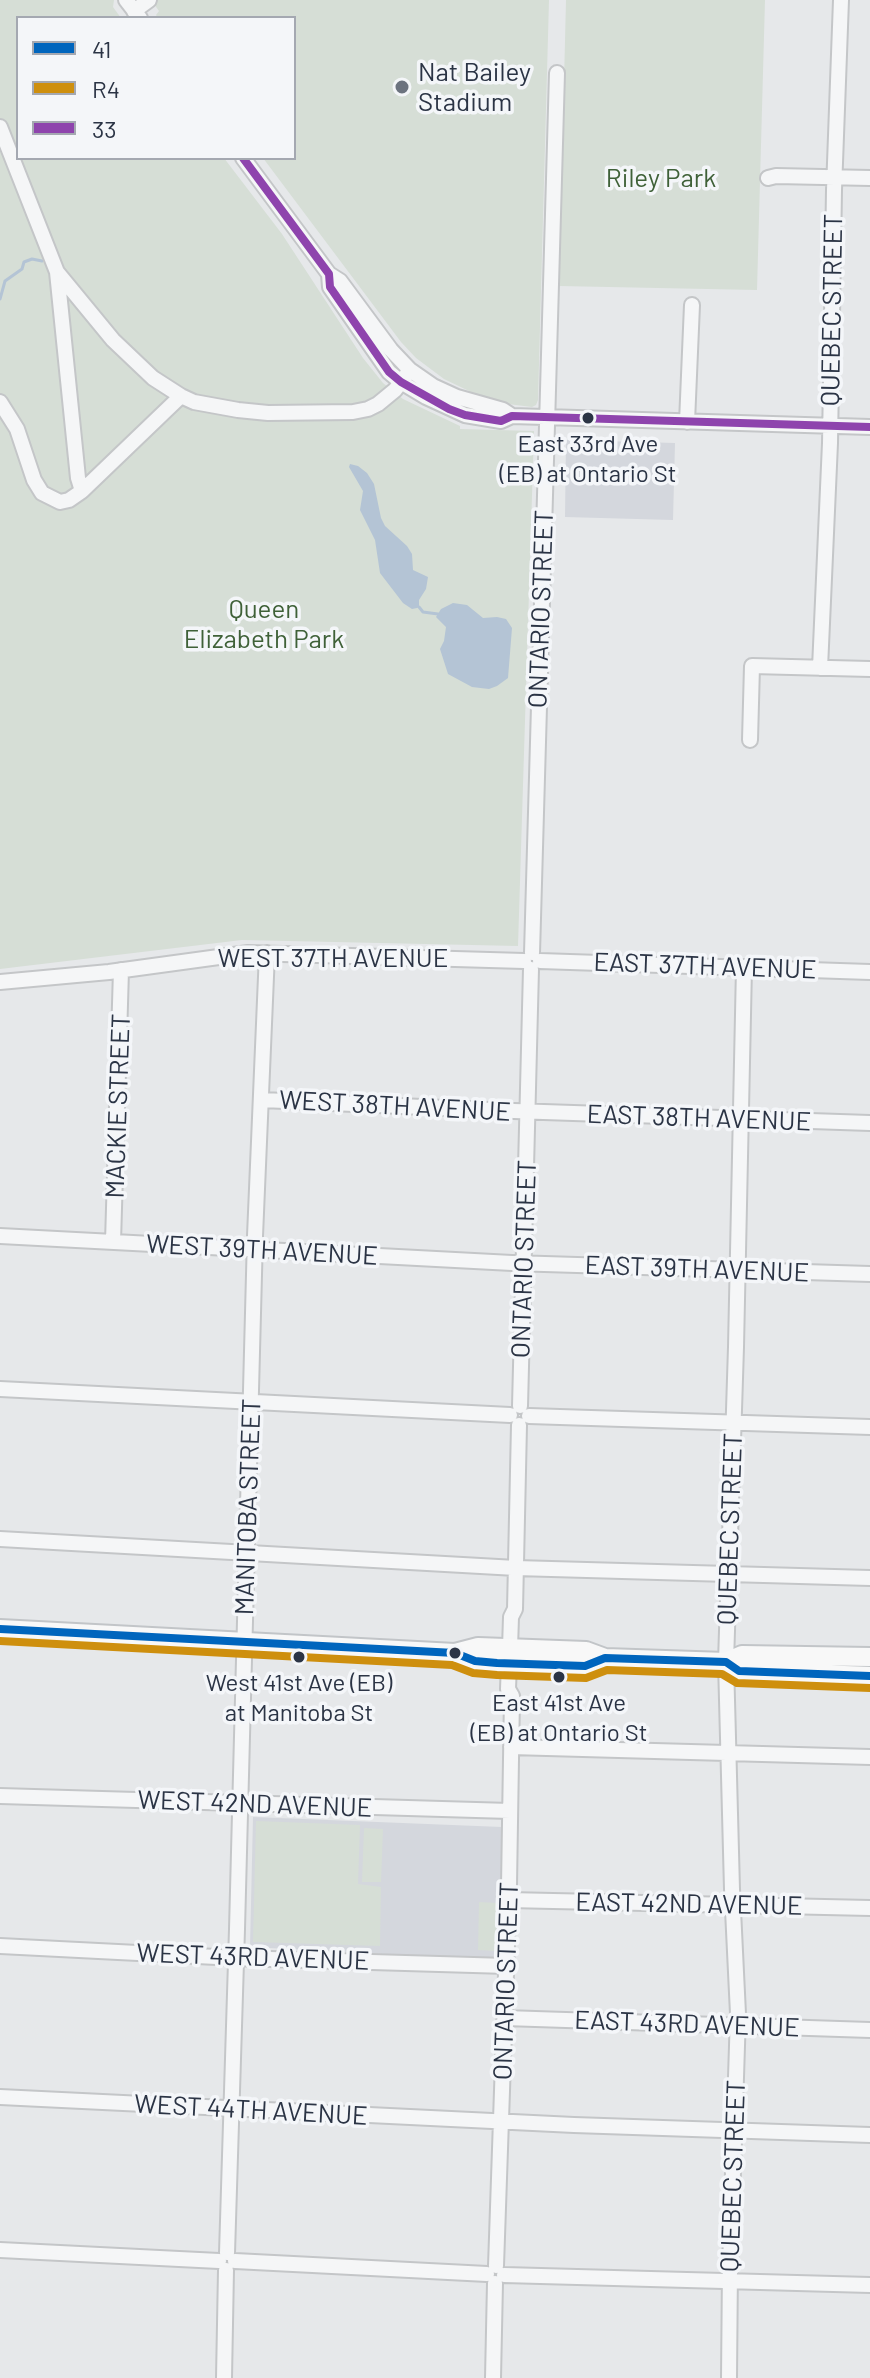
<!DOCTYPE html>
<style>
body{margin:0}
#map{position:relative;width:870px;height:2378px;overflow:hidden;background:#e6e8ea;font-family:Barlow,sans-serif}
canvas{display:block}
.legend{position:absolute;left:16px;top:16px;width:280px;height:144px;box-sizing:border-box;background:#f4f6f9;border:2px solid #a4a8b1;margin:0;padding:10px 14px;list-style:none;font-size:24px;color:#2b3445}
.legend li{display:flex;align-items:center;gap:16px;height:40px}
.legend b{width:40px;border:2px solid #a4a8b1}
</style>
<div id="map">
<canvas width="870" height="2378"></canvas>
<ul class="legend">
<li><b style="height:10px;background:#0065bd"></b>41</li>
<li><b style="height:10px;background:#ce8f0e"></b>R4</li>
<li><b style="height:10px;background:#8e44ad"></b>33</li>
</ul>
</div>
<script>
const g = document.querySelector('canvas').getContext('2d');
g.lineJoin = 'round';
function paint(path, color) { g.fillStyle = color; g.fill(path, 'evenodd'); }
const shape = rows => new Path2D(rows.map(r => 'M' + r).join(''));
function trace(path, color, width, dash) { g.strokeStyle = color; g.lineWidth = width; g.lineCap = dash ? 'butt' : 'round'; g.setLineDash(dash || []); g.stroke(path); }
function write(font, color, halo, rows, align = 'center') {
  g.font = font + ' Barlow,sans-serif'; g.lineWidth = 7; g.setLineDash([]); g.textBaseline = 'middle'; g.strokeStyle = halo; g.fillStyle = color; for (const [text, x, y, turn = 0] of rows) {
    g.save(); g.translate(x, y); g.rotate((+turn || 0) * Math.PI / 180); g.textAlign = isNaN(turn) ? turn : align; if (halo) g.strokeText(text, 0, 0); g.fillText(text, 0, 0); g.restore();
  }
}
const built = shape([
 [566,440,675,443,673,520,565,517],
 [253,1817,502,1827,500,1960,250,1947]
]);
const green = shape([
 [0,0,114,0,113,7,121,18,18,18,18,158,224,158,282,234,363,358,383,383,403,399,460,426,460,429,534,431,518,946,242,940,0,969],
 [151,0,549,0,538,400,536,405,532,407,500,403,472,396,469,391,444,379,416,358,401,342,263,158,294,158,294,18,158,18,156,15,159,11],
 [566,0,765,0,757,290,559,286],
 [256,1821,360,1825,358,1884,381,1887,380,1946,253,1942],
 [364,1828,383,1829,381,1882,362,1882],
 [479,1902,498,1903,496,1951,478,1950]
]);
const water = shape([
 [350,464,358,466,367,473,374,484,381,518,385,526,407,546,412,554,413,570,428,577,426,589,419,600,419,607,417,608,412,609,403,603,380,573,375,540,360,510,363,491,349,467],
 [453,603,467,605,483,618,497,617,506,619,512,628,508,678,497,686,489,689,472,687,448,674,440,649,444,641,446,627,436,617,441,609]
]);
const stream = shape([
 [0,299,5,281,22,269,24,262,32,259,42,261],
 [419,607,423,612,438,614]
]);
const minor = shape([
 [126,0,140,18],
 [134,11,149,0],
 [0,127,57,272,113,340,153,378,181,396,194,402,238,410,268,413,353,412,368,409,378,404,395,390,410,370],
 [243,158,329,274,340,281,391,350,410,370,433,386,457,397,503,410,512,416],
 [768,178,776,176,870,178],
 [57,272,78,478,82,491],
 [329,274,330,287,389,372,401,382,426,397,465,415,501,421,512,416,870,427],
 [0,402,17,429,34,480,42,493,60,502,69,500,82,491,181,396],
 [687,422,692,305],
 [820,668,830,443,834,190,841,0],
 [750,740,752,666,870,669],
 [532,953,557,73],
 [540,961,870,972],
 [0,982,109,972,248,953,524,961],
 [262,1100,514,1111,870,1123],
 [0,1236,512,1263,870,1274],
 [113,1242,121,970],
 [0,1389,510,1415],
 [520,1406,531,969],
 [529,1416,870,1427],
 [0,1539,516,1568,870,1578],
 [510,1648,511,1617,515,1609,519,1425],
 [511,1747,870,1757],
 [0,1796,510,1811],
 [508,1900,870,1908],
 [0,1946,236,1958,507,1966],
 [505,2018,870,2030],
 [0,2097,574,2125,870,2135],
 [0,2250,219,2261],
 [227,2253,237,1929,255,1236,267,953],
 [235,2261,487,2274],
 [496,2266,509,1886,512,1696,508,1689,509,1663],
 [504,2275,870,2285],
 [224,2378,226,2270],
 [493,2378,495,2283],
 [729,2378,730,2267,738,2014,732,1889,726,1662,736,1347,744,967]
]);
const major = shape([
 [0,1629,455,1653,478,1647,586,1651,605,1658,726,1662,742,1655,870,1657],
 [455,1653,475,1661,509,1663,585,1666,605,1658],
 [726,1662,739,1671,870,1676]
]);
const bus1 = shape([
 [0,1629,455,1653,475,1661,497,1663,585,1666,605,1658,726,1662,739,1671,870,1676]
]);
const bus2 = shape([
 [0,1641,452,1665,473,1673,497,1675,586,1678,607,1670,722,1674,737,1683,870,1688]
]);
const bus3 = shape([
 [243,158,329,274,330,287,389,372,401,382,449,409,465,415,501,421,512,416,870,427]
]);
const markers = [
 [402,87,8,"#6c737f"],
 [588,418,7,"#2b3445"],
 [455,1653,7,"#2b3445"],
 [299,1657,7,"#2b3445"],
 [559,1677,7,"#2b3445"]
];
const busNames = [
 ["East 33rd Ave",588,444],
 ["(EB) at Ontario St",588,474],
 ["West 41st Ave (EB)",299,1683],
 ["at Manitoba St",299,1713],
 ["East 41st Ave",559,1703],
 ["(EB) at Ontario St",559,1733]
];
const poiNames = [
 ["Nat Bailey",418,72],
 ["Stadium",418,102]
];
const parkNames = [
 ["Riley Park",661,178],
 ["Queen",264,609],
 ["Elizabeth Park",264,639]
];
const streetNames = [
 ["QUEBEC STREET",832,310,-89],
 ["ONTARIO STREET",541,609,-88],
 ["WEST 37TH AVENUE",333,958],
 ["EAST 37TH AVENUE",705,966,2],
 ["MACKIE STREET",118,1106,-88],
 ["WEST 38TH AVENUE",395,1106,3],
 ["EAST 38TH AVENUE",699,1118,2],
 ["WEST 39TH AVENUE",262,1250,3],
 ["ONTARIO STREET",524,1259,-88],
 ["EAST 39TH AVENUE",697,1269,2],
 ["MANITOBA STREET",248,1507,-88],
 ["QUEBEC STREET",730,1529,-88],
 ["WEST 42ND AVENUE",255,1804,2],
 ["EAST 42ND AVENUE",689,1904,1],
 ["WEST 43RD AVENUE",253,1957,2],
 ["ONTARIO STREET",506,1981,-88],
 ["EAST 43RD AVENUE",687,2024,2],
 ["WEST 44TH AVENUE",251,2110,3],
 ["QUEBEC STREET",733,2176,-88]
];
paint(built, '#d4d7dd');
paint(green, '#d6ded6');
paint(water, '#b4c4d5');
trace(stream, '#b4c4d5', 3);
trace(minor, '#c4c6c8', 18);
trace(major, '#c2c5c8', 22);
trace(minor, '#f5f6f7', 14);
trace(major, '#f8f8f8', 18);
trace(bus1, '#0065bd', 8);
trace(bus2, '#ce8f0e', 8);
trace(bus3, '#8e44ad', 8);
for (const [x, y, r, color] of markers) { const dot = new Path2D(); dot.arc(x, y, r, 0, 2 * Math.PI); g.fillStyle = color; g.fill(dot); trace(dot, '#f4f6f9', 3); }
write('24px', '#2b3445', '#f4f6f9', busNames);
write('26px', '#2b3445', '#f4f6f9', poiNames, 'left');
write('26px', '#3f6138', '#f4f6f9', parkNames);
write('26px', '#2b3445', '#f4f6f9', streetNames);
</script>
